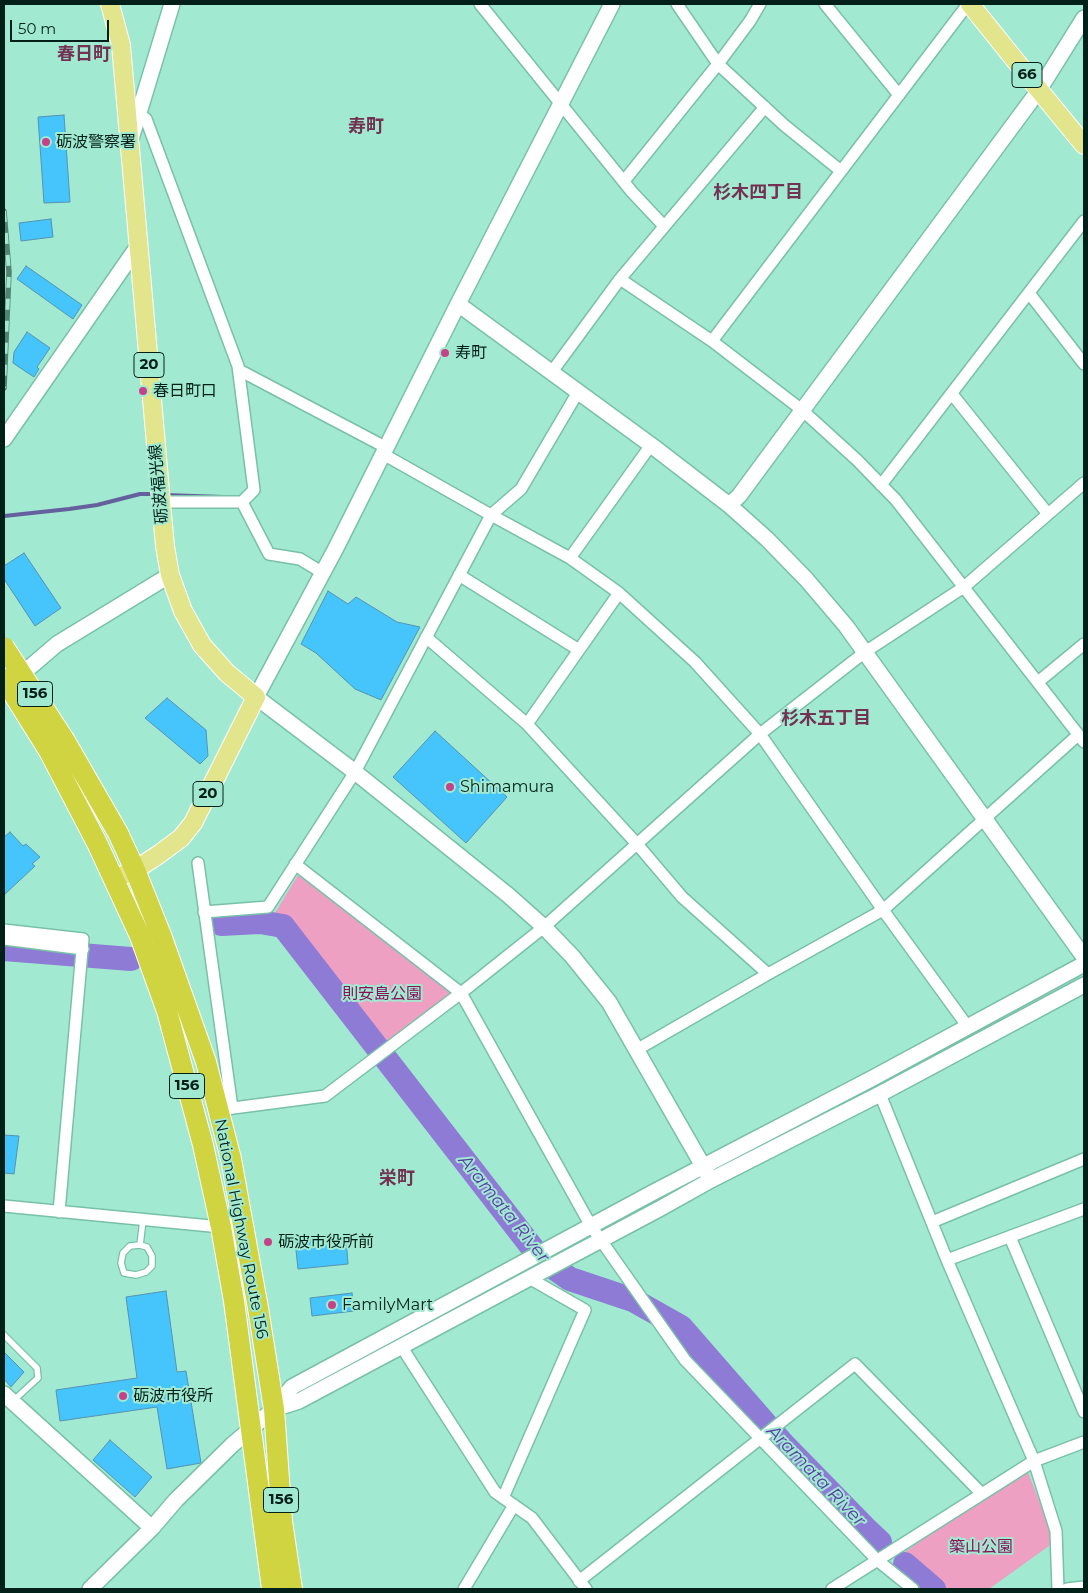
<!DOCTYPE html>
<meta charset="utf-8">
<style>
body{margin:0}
#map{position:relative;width:1088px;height:1593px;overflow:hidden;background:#a2e9d1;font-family:Montserrat,sans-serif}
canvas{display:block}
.frame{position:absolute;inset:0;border:5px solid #022018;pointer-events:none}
.scale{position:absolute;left:10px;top:20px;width:99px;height:22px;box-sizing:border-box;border:2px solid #022018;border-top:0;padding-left:6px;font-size:15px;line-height:18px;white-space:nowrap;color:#022018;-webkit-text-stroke:4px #a2e9d1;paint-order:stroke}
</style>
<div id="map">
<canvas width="1088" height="1593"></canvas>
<div class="frame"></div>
<div class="scale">50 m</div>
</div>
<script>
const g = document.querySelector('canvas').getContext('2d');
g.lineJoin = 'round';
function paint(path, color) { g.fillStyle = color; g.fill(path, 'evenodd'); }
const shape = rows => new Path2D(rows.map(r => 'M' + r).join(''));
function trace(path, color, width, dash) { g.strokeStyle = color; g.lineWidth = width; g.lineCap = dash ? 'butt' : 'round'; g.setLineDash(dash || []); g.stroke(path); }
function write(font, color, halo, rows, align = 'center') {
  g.font = font + ' Montserrat,"Noto Sans JP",sans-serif'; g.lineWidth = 4; g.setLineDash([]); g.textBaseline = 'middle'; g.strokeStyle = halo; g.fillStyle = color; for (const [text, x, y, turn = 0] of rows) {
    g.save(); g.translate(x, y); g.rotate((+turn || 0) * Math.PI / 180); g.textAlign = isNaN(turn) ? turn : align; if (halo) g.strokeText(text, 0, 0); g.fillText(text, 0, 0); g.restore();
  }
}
const green = shape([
 [298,875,455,994,373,1054,283,938,266,928],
 [1027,1470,1052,1533,1049,1546,989,1589,941,1589,901,1555,962,1511]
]);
const stream = shape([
 [165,495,223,497],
 [4,516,69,509,97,505,140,494,155,494]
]);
const river = shape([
 [221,924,260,922,283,926,541,1259,570,1279,633,1300,681,1327,783,1444,865,1528,880,1542],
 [4,949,131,959],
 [905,1564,934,1589]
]);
const building = shape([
 [64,115,70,202,44,203,38,117,64,115],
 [51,219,53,237,21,241,19,223,51,219],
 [26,266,82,305,73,319,17,279,26,266],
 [27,332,50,348,37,367,39,369,34,377,13,363,14,352,27,332],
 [24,553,61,608,35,626,4,579,4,566,24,553],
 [328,591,348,604,356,597,397,622,420,627,381,700,355,689,316,653,301,644,328,591],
 [167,698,206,730,208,756,200,764,145,718,167,698],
 [435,731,507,797,466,843,393,777,435,731],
 [10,832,23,846,26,844,40,857,32,864,35,866,4,895,4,837,10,832],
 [4,1135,19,1136,14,1174,4,1173,4,1135],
 [346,1237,348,1264,298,1269,295,1241,346,1237],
 [166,1291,177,1372,186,1371,201,1463,167,1469,157,1407,60,1421,56,1390,137,1378,126,1297,166,1291],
 [352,1293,354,1311,312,1316,310,1298,352,1293],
 [4,1352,24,1372,11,1387,4,1379,4,1352],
 [110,1440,152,1477,135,1497,93,1460,110,1440]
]);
const lane = shape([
 [140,1245,147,1247,152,1256,152,1266,146,1272,136,1275,124,1273,121,1263,123,1253,130,1246,140,1245],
 [140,1245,143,1220],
 [4,1335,37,1368,38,1378,13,1401]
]);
const street = shape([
 [480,4,632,192,664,226],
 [677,4,718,64,784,125,841,171],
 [825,4,899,95],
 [138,114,146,119,238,366,254,490,242,502,161,502],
 [624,181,718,64,750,21,760,4],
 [620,279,712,341,802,410,857,460,896,500,1084,742],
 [1029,293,1084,364],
 [712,341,968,4],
 [239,370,387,448],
 [551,373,620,279,765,107],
 [952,394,1048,514],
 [383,454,491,515,570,558,619,593,695,662,760,734,883,910,968,1027],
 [881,485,1084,221],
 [242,502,269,554,300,559,323,573],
 [570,558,651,445],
 [459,575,579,650],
 [426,637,527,724,637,844,682,897,768,974],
 [1038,682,1084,644],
 [527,724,619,593],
 [198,863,232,1108],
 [295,864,461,993,591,1226,685,1360,877,1560,913,1589],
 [204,912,268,907,355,772,491,515,521,489,578,392],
 [4,930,83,939,59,1212],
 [4,939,83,949],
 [638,1049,768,974,883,910,1078,735],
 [880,1094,947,1260,1034,1461,1056,1531,1058,1589],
 [218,1110,325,1096,461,993,544,927,760,734,865,652,964,587,1084,483],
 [4,1206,221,1227],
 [932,1222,1084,1159],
 [1010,1237,1084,1412],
 [947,1260,1084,1209],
 [401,1346,495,1492,532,1518,586,1589],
 [503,1498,585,1310,529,1278],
 [579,1581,855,1364,982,1494],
 [464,1589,514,1505],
 [832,1589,1034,1461,1084,1442],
 [1067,1589,1084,1587]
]);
const secondary = shape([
 [612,4,458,304,336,548,256,697,355,772,508,895,544,927,572,956,609,1002,711,1180],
 [131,139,172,4],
 [458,304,651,445,729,505,767,539,806,579,846,626,1084,957],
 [4,439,138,246],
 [729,505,739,496,1039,90,1084,18],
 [15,680,57,644,170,575],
 [4,1394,152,1528],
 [274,1409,299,1401,661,1208,711,1180,880,1094,1084,985],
 [90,1589,152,1528,176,1500,232,1445,274,1409,292,1387,652,1193,871,1079,1084,964]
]);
const primary = shape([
 [110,4,121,45,161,502,165,546,170,575,183,611,202,645,227,673,256,697,193,823,181,838,158,855,135,870,114,879],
 [970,4,1039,90,1084,145]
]);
const highway = shape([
 [65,741,118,833,135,870,161,935,206,1062,231,1159,258,1308,274,1409,282,1521,292,1589],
 [49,751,97,843,140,936,167,1011,203,1145,221,1227,234,1301,272,1589]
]);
const rail = shape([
 [4,211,9,272,4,388]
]);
const highwayBridge = shape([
 [4,647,65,741],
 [4,679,49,751]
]);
const markers = [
 [46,142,5,"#c64288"],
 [445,353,5,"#c64288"],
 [143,391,5,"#c64288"],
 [450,787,5,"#c64288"],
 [268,1242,5,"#c64288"],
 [332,1305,5,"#c64288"],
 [123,1396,5,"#c64288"]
];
const shields = [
 [1027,75,30],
 [149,365,30],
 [35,694,35],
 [208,794,30],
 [187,1086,35],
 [281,1500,35]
];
const shieldNames = [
 ["66",1027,75],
 ["20",149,365],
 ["156",35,694],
 ["20",208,794],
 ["156",187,1086],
 ["156",281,1500]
];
const poiNames = [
 ["砺波警察署",56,142],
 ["寿町",455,353],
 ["春日町口",153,391],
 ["Shimamura",460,787],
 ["砺波市役所前",278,1242],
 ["FamilyMart",342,1305],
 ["砺波市役所",133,1396]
];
const streetNames = [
 ["砺波福光線",159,484,-95],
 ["National Highway Route 156",241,1229,79]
];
const parkNames = [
 ["則安島公園",382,994],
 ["築山公園",981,1547]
];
const neighbourhoodNames = [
 ["春日町",84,55],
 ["寿町",366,127],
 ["杉木四丁目",758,193],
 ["杉木五丁目",826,719],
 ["栄町",397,1179]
];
const waterNames = [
 ["Aramata River",504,1209,51],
 ["Aramata River",816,1476,46]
];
paint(green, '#eea0c3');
trace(stream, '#64609d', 4);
trace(river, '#8e7bd6', 24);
paint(building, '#46c4fc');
trace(building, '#5593b2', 1);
trace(lane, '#79c0a9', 8);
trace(street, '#79c0a9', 14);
trace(secondary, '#79c0a9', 18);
trace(primary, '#fff', 20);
trace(highway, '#fff', 22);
trace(lane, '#fff', 5.5);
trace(street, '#fff', 11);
trace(secondary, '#fff', 15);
trace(primary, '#e2e58c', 18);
trace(highway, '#cfd440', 20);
trace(rail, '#518373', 5.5);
trace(rail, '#a2e9d1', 4, [11]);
trace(highwayBridge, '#fff', 22, []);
trace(highwayBridge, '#cfd440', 20);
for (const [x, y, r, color] of markers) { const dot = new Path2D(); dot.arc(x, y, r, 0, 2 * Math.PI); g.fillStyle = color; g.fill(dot); trace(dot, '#a2e9d1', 2); }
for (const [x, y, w] of shields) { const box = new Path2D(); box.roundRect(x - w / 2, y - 12.5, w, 25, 4); g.fillStyle = '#a2e9d1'; g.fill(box); trace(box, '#022018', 1); }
write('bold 15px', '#022018', null, shieldNames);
write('16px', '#022018', '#a2e9d1', poiNames, 'left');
write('16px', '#022018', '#a2e9d1', streetNames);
write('16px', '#8a1158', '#a2e9d1', parkNames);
write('bold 18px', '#733252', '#a2e9d1', neighbourhoodNames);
write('italic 18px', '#5b3da9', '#a2e9d1', waterNames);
</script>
